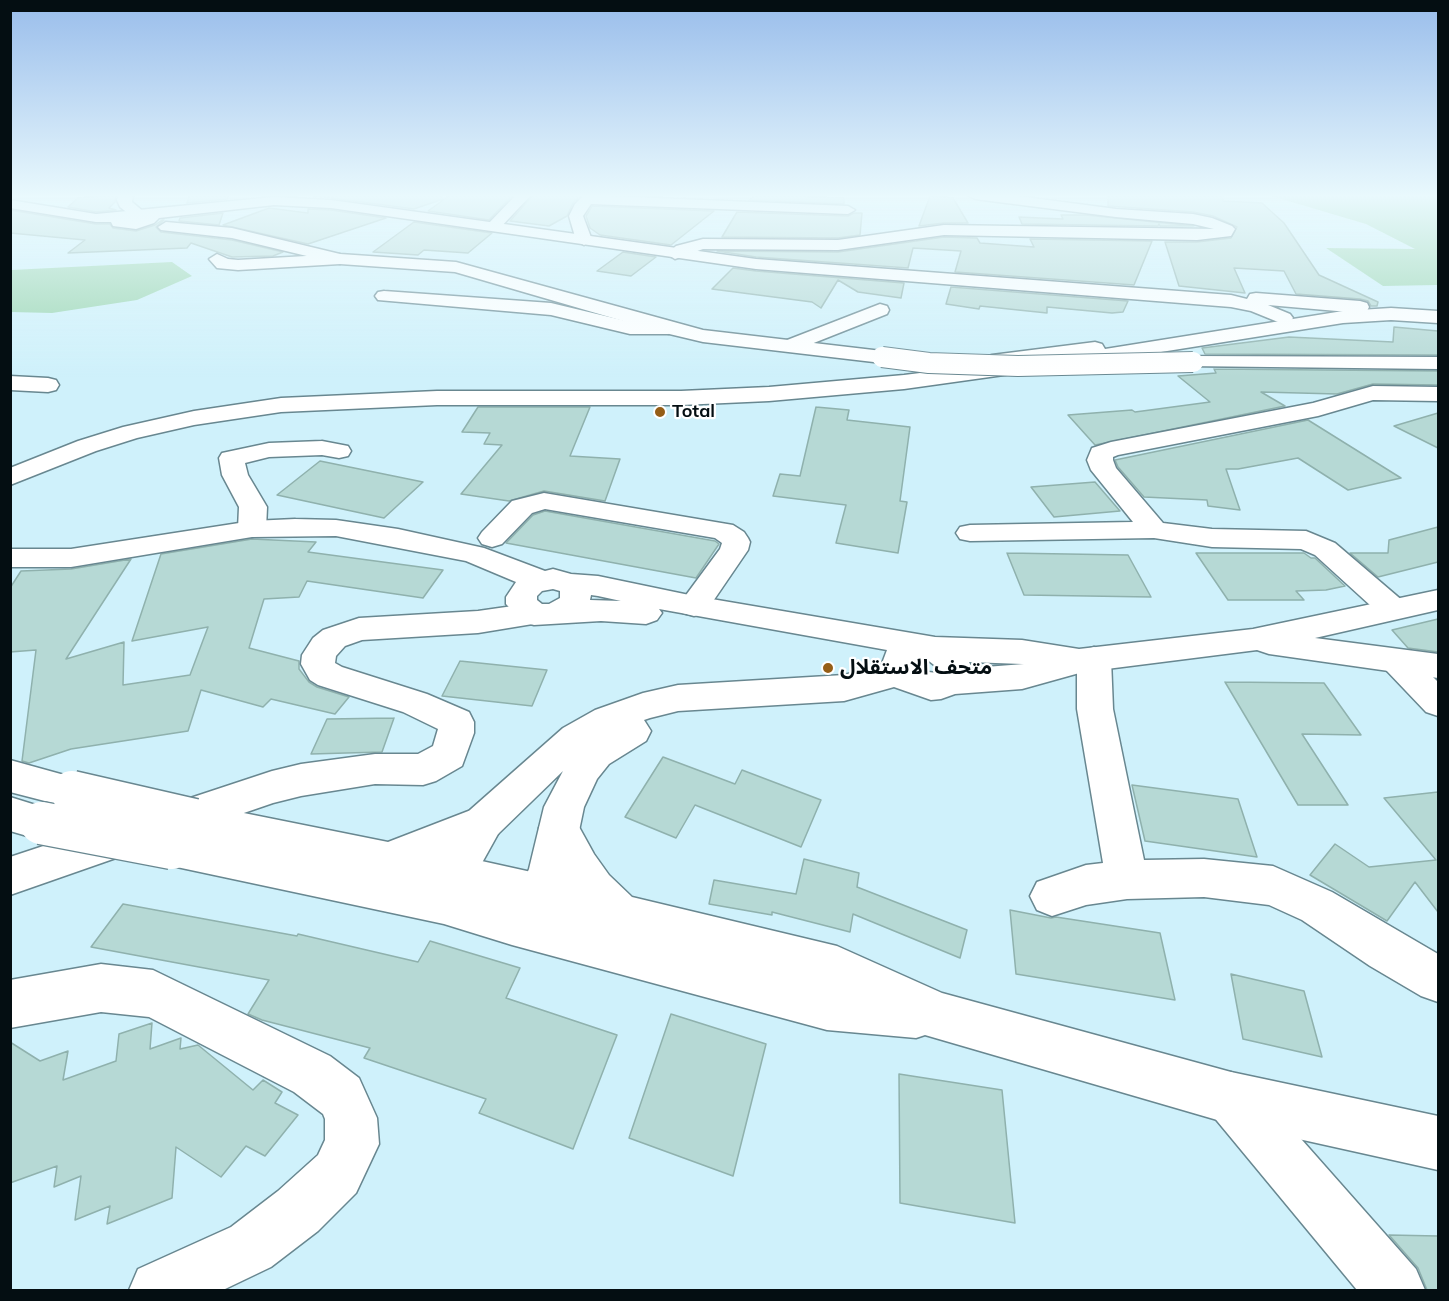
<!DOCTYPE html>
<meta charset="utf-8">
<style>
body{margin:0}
#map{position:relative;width:1449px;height:1301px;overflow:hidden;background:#cff1fb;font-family:Mulish,sans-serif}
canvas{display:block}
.frame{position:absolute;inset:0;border:12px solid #040e12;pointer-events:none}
</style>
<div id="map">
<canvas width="1449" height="1301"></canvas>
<div class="frame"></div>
</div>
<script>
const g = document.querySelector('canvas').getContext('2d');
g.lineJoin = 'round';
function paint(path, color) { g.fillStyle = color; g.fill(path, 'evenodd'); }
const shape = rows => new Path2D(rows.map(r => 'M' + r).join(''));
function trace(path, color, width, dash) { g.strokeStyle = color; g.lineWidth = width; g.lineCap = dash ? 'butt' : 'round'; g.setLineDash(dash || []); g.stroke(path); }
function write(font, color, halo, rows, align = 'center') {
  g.font = font + ' Mulish,"Noto Sans Arabic",sans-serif'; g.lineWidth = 4.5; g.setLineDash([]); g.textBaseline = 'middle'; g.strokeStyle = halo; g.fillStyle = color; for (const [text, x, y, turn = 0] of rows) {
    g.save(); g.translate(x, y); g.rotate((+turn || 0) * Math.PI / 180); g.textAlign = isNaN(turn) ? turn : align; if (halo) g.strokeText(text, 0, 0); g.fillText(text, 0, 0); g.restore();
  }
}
const green = shape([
 [1268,195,1438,195,1438,285,1383,286,1326,248,1415,249,1366,224],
 [172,262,192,276,137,300,52,313,11,312,11,270]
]);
const building = shape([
 [116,195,115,202,109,208,116,210,96,212,68,207,78,198,116,195],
 [229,195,227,199,187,203,189,196,229,195],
 [309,195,442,195,443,199,414,209,309,195],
 [450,195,513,195,489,220,428,211,450,195],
 [533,195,581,195,573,203,567,216,549,226,510,221,533,195],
 [756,195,810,195,808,197,844,198,844,204,749,200,756,195],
 [1108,195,1223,195,1223,201,1262,203,1284,223,1319,275,1378,302,1377,306,1371,306,1368,301,1360,299,1296,294,1284,271,1234,268,1245,293,1179,286,1165,242,1197,242,1231,238,1237,227,1213,216,1193,212,1108,206,1108,195],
 [930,196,953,198,968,223,944,223,919,226,930,196],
 [592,206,714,211,671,245,600,235,590,228,586,216,592,206],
 [269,208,308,213,308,209,331,210,386,218,308,244,223,225,269,208],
 [10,210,96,224,110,224,113,228,136,231,155,225,162,220,164,220,156,227,161,232,232,240,283,252,273,256,232,257,191,243,187,248,68,253,85,240,10,233,10,210],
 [737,212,848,216,854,213,862,213,860,235,838,238,722,237,737,212],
 [223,213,219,225,179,221,180,218,223,213],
 [1061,215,1086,215,1194,226,1160,226,1159,224,1158,226,1022,224,1019,217,1063,219,1061,215],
 [414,222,492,233,468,253,424,250,418,255,373,252,414,222],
 [944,237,977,238,980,243,1034,247,1030,239,1152,241,1134,285,955,272,961,251,913,248,908,268,756,257,717,251,838,252,944,237],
 [623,252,656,257,631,276,597,271,623,252],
 [733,268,756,271,904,283,901,298,858,292,838,280,821,308,812,302,712,289,733,268],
 [951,287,1128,301,1123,312,1112,313,1047,307,1047,313,980,306,979,309,946,304,951,287],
 [1394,327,1438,331,1438,355,1205,354,1202,348,1289,337,1393,342,1394,327],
 [1214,369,1438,371,1438,385,1373,384,1337,394,1261,392,1285,406,1095,445,1068,415,1132,410,1135,412,1210,402,1178,376,1216,373,1214,369],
 [478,407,590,407,570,456,620,459,605,501,544,491,509,501,461,494,502,445,484,444,490,433,462,432,478,407],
 [816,407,849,410,847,420,910,427,900,501,907,502,898,553,836,543,846,505,773,496,780,474,800,476,816,407],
 [1438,413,1438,448,1394,426,1438,413],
 [1308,420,1401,478,1348,490,1298,458,1238,469,1226,469,1240,510,1208,506,1207,500,1144,497,1118,467,1115,460,1308,420],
 [320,461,423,482,384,518,277,495,320,461],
 [1095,482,1120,511,1054,517,1031,487,1095,482],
 [545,511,715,541,719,544,696,578,506,543,533,515,545,511],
 [1438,527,1438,562,1378,577,1350,553,1388,553,1389,540,1438,527],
 [252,539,316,542,308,552,443,570,423,598,307,581,299,597,264,599,249,648,299,661,299,669,309,682,317,687,349,697,335,714,271,699,263,707,201,690,188,731,71,749,29,763,22,761,36,650,10,652,10,588,21,571,71,569,131,559,66,659,124,642,123,685,190,675,208,627,132,641,161,554,252,539],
 [1007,553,1128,555,1151,597,1024,595,1007,553],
 [1196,553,1304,553,1311,558,1315,558,1345,586,1326,590,1296,591,1304,600,1228,600,1196,553],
 [1438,619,1438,652,1408,648,1392,630,1438,619],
 [460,661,547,670,532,706,442,696,460,661],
 [1225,682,1324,683,1361,735,1302,734,1348,805,1298,805,1225,682],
 [394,718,382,752,311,754,327,719,394,718],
 [663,757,735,784,742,770,821,800,801,847,695,805,676,838,625,817,663,757],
 [1132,785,1238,799,1257,857,1145,841,1132,785],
 [1438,792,1438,912,1415,882,1387,921,1310,875,1335,844,1369,867,1436,860,1384,798,1438,792],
 [804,859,859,873,857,887,967,930,960,958,853,914,850,932,772,912,772,915,709,904,714,880,796,894,804,859],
 [123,904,297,936,298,934,418,962,430,941,520,968,506,998,617,1035,573,1149,479,1113,486,1099,364,1058,370,1048,262,1020,248,1014,269,980,91,947,123,904],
 [1010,910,1051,918,1056,917,1160,933,1175,1000,1016,974,1010,910],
 [1231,974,1304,991,1322,1057,1243,1039,1231,974],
 [671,1014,766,1044,733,1176,629,1138,671,1014],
 [152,1023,150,1049,181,1038,180,1049,198,1045,253,1090,263,1080,282,1092,275,1103,298,1115,265,1156,246,1146,221,1177,176,1147,172,1198,107,1224,110,1206,75,1220,81,1176,54,1187,57,1166,10,1183,10,1042,40,1061,68,1051,63,1080,116,1061,119,1034,152,1023],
 [899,1074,1002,1090,1015,1223,900,1203,899,1074],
 [1389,1235,1438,1236,1438,1290,1427,1290,1418,1268,1389,1235]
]);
const minor = shape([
 [119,195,133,195,132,202,144,212,146,215,144,218,134,218,120,207,117,200,119,195],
 [516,195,531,195,498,230,488,230,485,227,488,224,516,195],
 [584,195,848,206,855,210,848,214,591,204,583,216,592,240,584,245,576,240,569,216,575,204,584,195],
 [968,195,1010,195,1116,209,1193,214,1212,218,1232,226,1235,229,1231,236,1197,240,944,235,838,250,703,249,675,259,667,254,676,246,703,239,838,240,944,225,1214,229,1193,224,1116,217,975,199,968,195],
 [217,254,228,259,238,260,340,254,348,259,340,264,238,270,217,268,209,259,217,254],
 [384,291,551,303,630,322,668,322,675,324,678,328,675,332,668,334,630,334,551,315,378,300,375,296,378,292,384,291],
 [880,304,887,306,889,310,887,314,796,350,782,350,779,346,782,342,880,304],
 [10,376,48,378,56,380,59,385,56,390,48,392,10,390,10,376],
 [1373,386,1438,387,1438,401,1373,400,1318,416,1118,455,1113,457,1113,460,1116,468,1163,523,1212,529,1306,531,1335,543,1404,602,1409,609,1404,616,1393,619,1382,616,1315,555,1301,549,1212,547,1154,538,970,541,960,539,956,533,960,527,970,525,1133,522,1091,470,1087,460,1092,448,1111,442,1313,403,1373,386],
 [322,441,348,446,351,451,348,456,339,458,322,455,269,457,245,463,248,475,267,507,266,529,262,535,252,537,242,535,238,529,239,507,222,475,219,458,222,453,269,443,322,441],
 [544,493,733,525,744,532,748,538,750,542,748,550,705,613,694,616,683,613,678,606,720,549,722,543,715,538,545,509,532,513,502,544,492,547,482,544,478,538,482,532,512,501,544,493],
 [534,603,545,606,550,614,545,622,478,633,362,640,345,646,336,656,335,663,342,667,427,694,469,712,474,722,474,733,462,766,436,781,423,785,375,784,301,796,273,803,171,838,157,833,151,821,157,809,272,771,301,764,375,754,418,754,433,746,438,729,403,712,318,685,310,680,301,664,302,655,313,638,323,630,359,618,478,611,534,603],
 [1094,647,1106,651,1111,659,1113,709,1144,860,1204,859,1273,866,1332,892,1438,954,1438,1002,1421,996,1370,966,1302,920,1269,905,1204,897,1127,899,1086,905,1052,916,1037,910,1030,896,1037,882,1086,865,1103,863,1077,709,1077,659,1082,651,1094,647],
 [1398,650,1410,654,1438,682,1438,716,1426,712,1386,670,1381,662,1386,654,1398,650],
 [122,820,136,825,142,838,136,851,10,895,10,857,122,820],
 [101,964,153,970,330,1056,359,1078,377,1118,379,1144,356,1193,318,1231,271,1267,223,1290,129,1290,138,1269,231,1227,278,1191,318,1155,325,1140,325,1119,323,1114,294,1092,149,1017,101,1012,10,1028,10,980,101,964],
 [1231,1072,1249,1080,1416,1269,1425,1290,1357,1290,1213,1116,1205,1098,1213,1080,1231,1072]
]);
const tertiary = shape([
 [274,197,331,200,756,259,1231,295,1247,299,1250,294,1256,293,1360,301,1367,303,1369,307,1367,311,1360,313,1268,305,1290,314,1293,318,1290,322,1283,324,1251,311,1231,307,756,269,331,208,274,205,159,218,154,223,136,229,113,226,111,222,96,222,10,208,10,200,96,214,274,197],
 [166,222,232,228,340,254,456,262,703,330,882,351,889,353,892,357,889,361,882,363,703,342,661,332,455,272,340,264,232,238,161,230,158,227,166,222],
 [1193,356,1438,357,1438,369,1186,366,1183,362,1186,358,1193,356],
 [295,519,336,520,398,529,484,548,545,571,553,569,571,574,598,576,694,596,935,637,1022,640,1079,649,1253,629,1438,590,1438,610,1315,638,1438,654,1438,678,1269,654,1257,650,1083,672,1022,689,955,694,941,699,931,700,894,687,844,701,678,711,650,718,644,720,651,731,646,741,609,764,597,779,584,807,571,869,555,906,540,927,524,933,508,927,502,912,508,897,525,878,529,869,544,807,563,771,498,834,473,879,460,913,445,919,430,913,423,899,438,859,470,810,563,728,595,710,643,693,678,685,844,675,881,666,887,650,659,609,662,613,657,620,646,624,601,621,534,625,523,622,506,604,506,597,516,582,466,561,336,536,252,537,71,567,10,567,10,549,71,549,252,521,295,519],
 [553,589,560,591,560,598,549,604,542,604,537,600,537,596,542,591,553,589],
 [591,595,598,596,621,601,590,600,591,595],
 [925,658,938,668,937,673,920,671,915,666,916,660,925,658],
 [969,662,1022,664,1024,664,972,668,969,662]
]);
const secondary = shape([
 [1391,308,1438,311,1438,323,1391,320,1343,323,1073,366,1066,364,1064,358,1012,365,1015,369,1012,374,1004,375,904,389,769,401,681,405,437,405,281,412,194,425,137,438,96,451,10,485,10,468,78,441,123,427,194,411,281,398,437,391,681,391,769,387,904,375,984,365,982,361,985,357,992,355,1095,342,1102,344,1105,349,1343,311,1391,308],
 [10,760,86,781,91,792,86,803,72,808,10,792,10,760],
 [10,797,55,811,61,823,55,835,41,840,10,831,10,797],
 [194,803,388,842,484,805,498,810,504,822,498,834,450,854,563,879,539,828,545,816,559,811,573,816,594,854,609,875,632,897,837,946,942,993,1231,1072,1438,1116,1438,1170,1231,1124,925,1035,916,1038,827,1030,512,945,444,924,172,866,157,861,151,848,157,835,172,830,179,831,174,820,180,808,194,803]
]);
const tertiaryBridge = shape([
 [882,357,929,363,1018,366,1193,362]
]);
const secondaryBridge = shape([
 [72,792,194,820],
 [41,823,172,848]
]);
const markers = [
 [660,412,6,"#955e17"],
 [828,668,6,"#955e17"]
];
const farPoinames = [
 ["Total",672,412]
];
const poiNames = [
 ["متحف الاستقلال",840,668]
];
paint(green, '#9ad5b0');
paint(building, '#b6d9d5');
trace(building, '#8fb1ad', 1.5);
trace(minor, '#688790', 3);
trace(tertiary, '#688790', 3);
trace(secondary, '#688790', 3);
paint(minor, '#fff');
paint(tertiary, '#fff');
paint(secondary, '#fff');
trace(tertiaryBridge, '#688790', 22, []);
trace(secondaryBridge, '#688790', 45, []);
trace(tertiaryBridge, '#fff', 20);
trace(secondaryBridge, '#fff', 42);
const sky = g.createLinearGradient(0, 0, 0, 377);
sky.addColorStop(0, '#99bdeb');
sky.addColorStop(0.52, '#e9f9fd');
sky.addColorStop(1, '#e9f9fd00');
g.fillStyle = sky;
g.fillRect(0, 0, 1449, 377);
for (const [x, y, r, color] of markers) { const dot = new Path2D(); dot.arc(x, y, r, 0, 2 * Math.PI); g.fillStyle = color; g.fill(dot); trace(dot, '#fff', 2); }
write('bold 18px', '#040e12', '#fff', farPoinames, 'left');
write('bold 21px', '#040e12', '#fff', poiNames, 'left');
</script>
